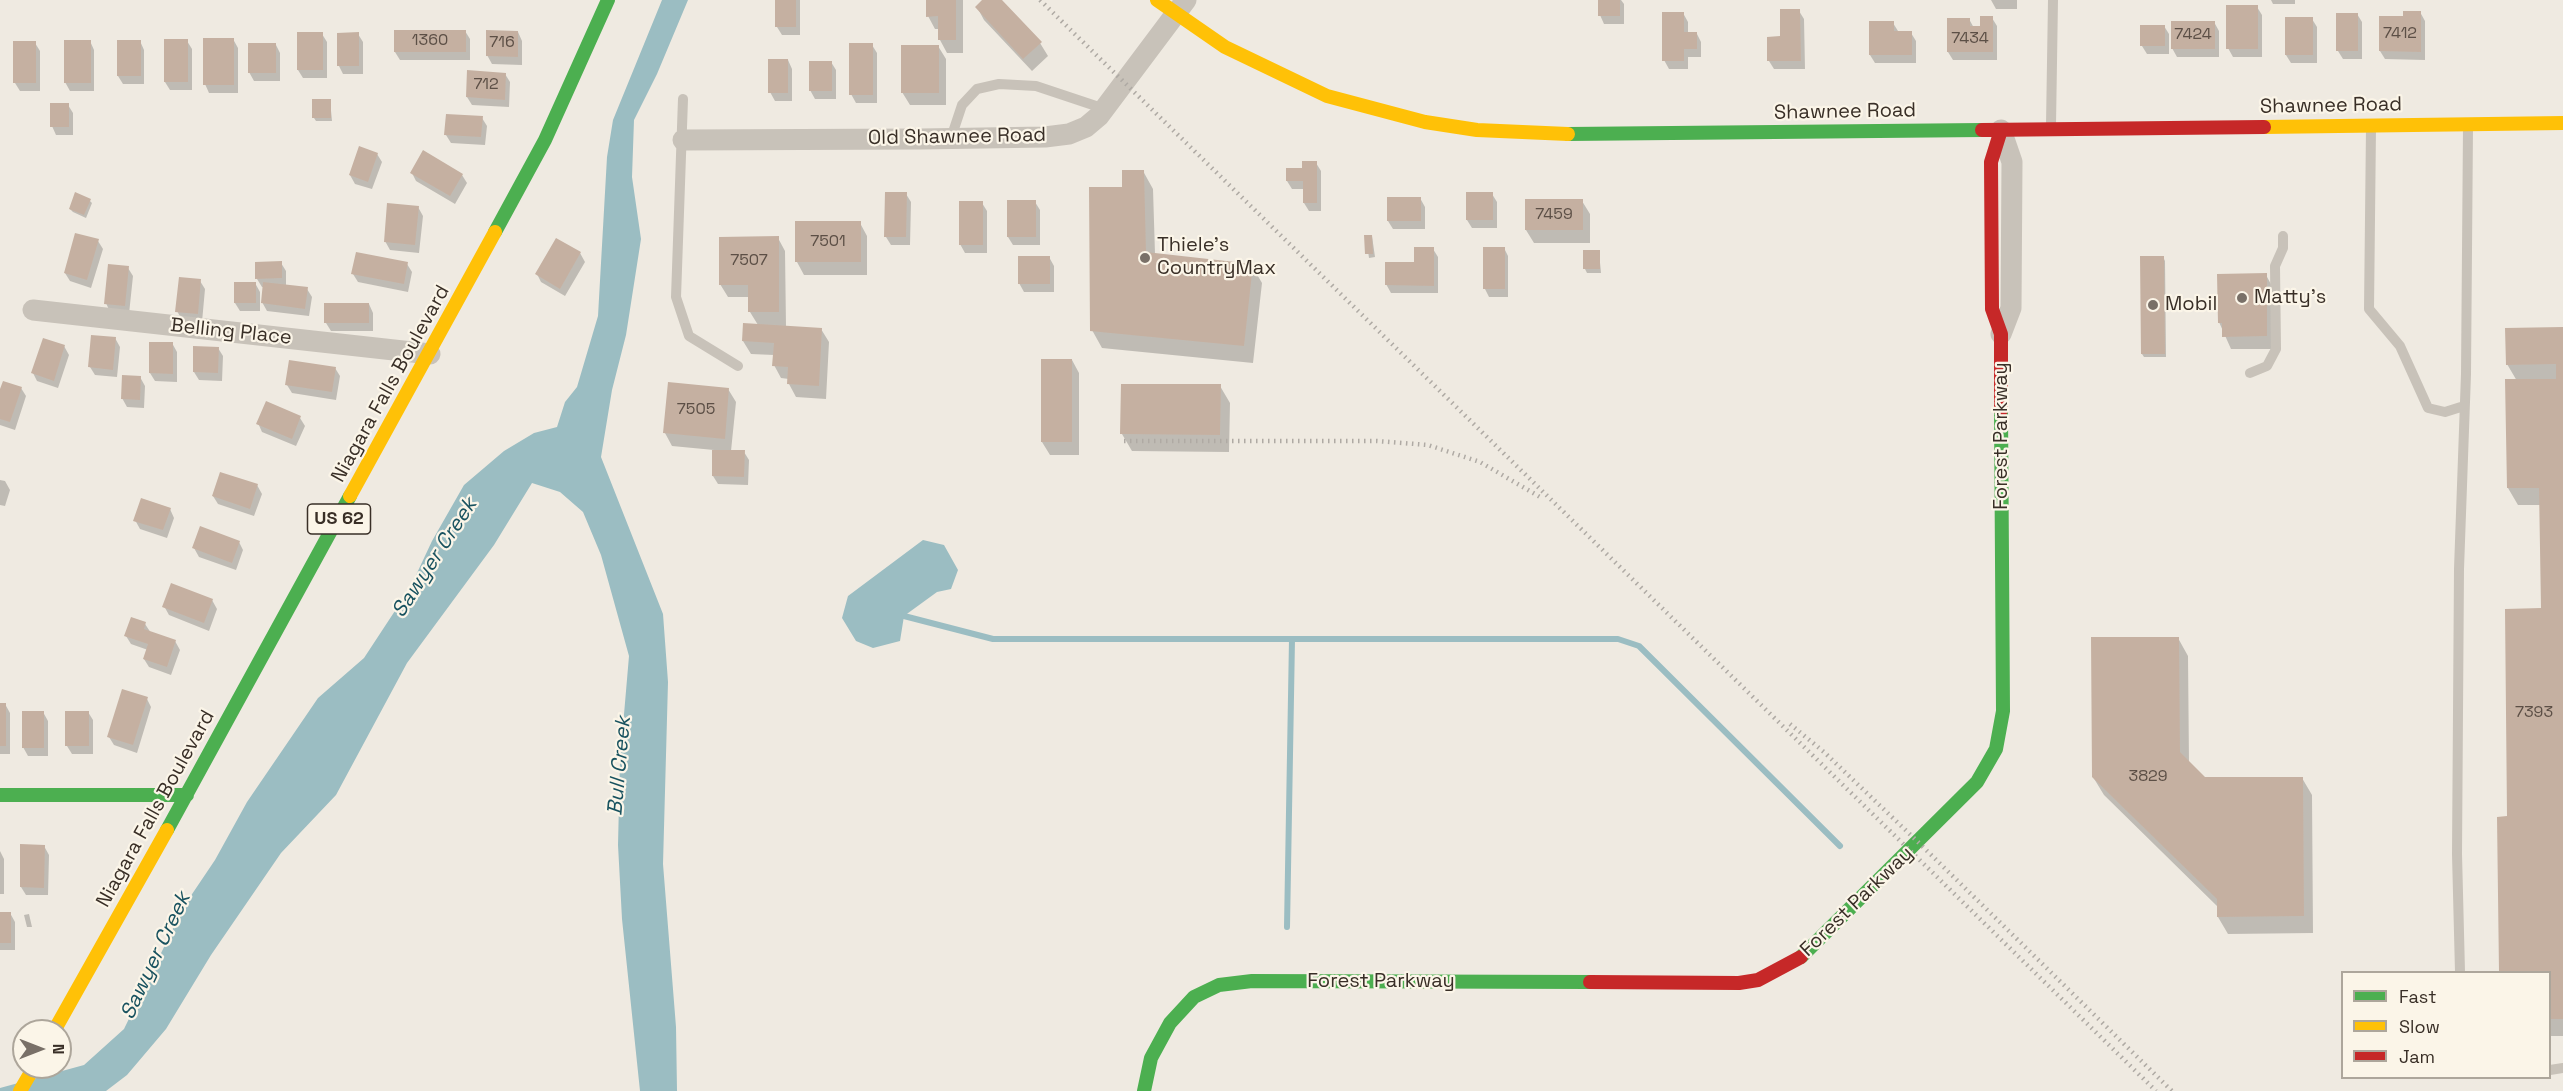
<!DOCTYPE html>
<style>
body{margin:0}
#map{position:relative;width:2563px;height:1091px;overflow:hidden;background:#efeae1;font-family:"Space Grotesk",sans-serif}
canvas{display:block}
.legend{position:absolute;left:2341px;top:971px;width:210px;height:108px;box-sizing:border-box;background:#fbf5e8;border:2px solid #ada69b;margin:0;padding:8px 10px;list-style:none;font-size:18px;color:#392f27}
.legend li{display:flex;align-items:center;gap:12px;height:30px}
.legend b{width:30px;border:2px solid #ada69b}
.north{position:absolute;left:12px;top:1019px;width:60px;height:60px;box-sizing:border-box;background:#fbf5e8;border:2px solid #ada69b;border-radius:50%;rotate:90deg;font-size:16px;font-weight:700;line-height:24px;text-align:center;color:#392f27}
.north::after{content:'';display:block;margin:auto;width:21px;height:27px;background:#797068;clip-path:polygon(50% 0,100% 100%,50% 72%,0 100%)}
</style>
<div id="map">
<canvas width="2563" height="1091"></canvas>
<ul class="legend">
<li><b style="height:8px;background:#4caf50"></b>Fast</li>
<li><b style="height:8px;background:#ffc107"></b>Slow</li>
<li><b style="height:8px;background:#c62828"></b>Jam</li>
</ul>
<div class="north">N</div>
</div>
<script>
const g = document.querySelector('canvas').getContext('2d');
g.lineJoin = 'round';
function paint(path, color) { g.fillStyle = color; g.fill(path, 'evenodd'); }
const shape = rows => new Path2D(rows.map(r => 'M' + r).join(''));
function trace(path, color, width, dash) { g.strokeStyle = color; g.lineWidth = width; g.lineCap = dash ? 'butt' : 'round'; g.setLineDash(dash || []); g.stroke(path); }
function write(font, color, halo, rows, align = 'center') {
  g.font = font + ' "Space Grotesk",sans-serif'; g.lineWidth = 4.5; g.setLineDash([]); g.textBaseline = 'middle'; g.strokeStyle = halo; g.fillStyle = color; for (const [text, x, y, turn = 0] of rows) {
    g.save(); g.translate(x, y); g.rotate((+turn || 0) * Math.PI / 180); g.textAlign = isNaN(turn) ? turn : align; if (halo) g.strokeText(text, 0, 0); g.fillText(text, 0, 0); g.restore();
  }
}
const water = shape([
 [662,0,688,0,657,74,634,120,632,177,641,239,626,335,612,390,601,457,663,614,668,682,663,864,676,1027,677,1091,640,1091,622,919,618,845,620,761,629,656,601,555,583,512,560,492,532,483,494,545,407,663,336,795,281,853,211,955,166,1029,127,1075,106,1091,0,1091,0,1088,84,1065,124,1029,184,906,215,860,247,802,318,698,364,658,410,588,432,541,464,485,504,451,534,433,557,427,565,402,577,387,598,316,607,157,613,120],
 [923,540,944,545,958,570,951,589,937,592,904,616,900,641,873,648,856,641,842,618,848,596]
]);
const shadow = shape([
 [777,0,800,0,800,35,782,35,777,27],
 [928,0,963,0,963,53,947,53,940,40,940,29,935,29,928,16],
 [984,0,1000,0,1040,43,1048,56,1032,71,984,20,977,7],
 [1600,0,1621,0,1624,4,1624,24,1604,24,1600,15],
 [1991,0,2017,0,2017,9,1996,9],
 [2271,0,2295,0,2295,4,2273,4],
 [2257,7,2262,15,2262,57,2233,57,2228,48],
 [1799,11,1804,19,1805,69,1774,69,1769,61],
 [2420,12,2425,21,2425,60,2385,59,2380,51,2405,18],
 [1683,13,1688,22,1688,34,1697,34,1701,42,1701,57,1688,57,1688,69,1669,69,1664,60],
 [2357,14,2362,22,2362,59,2343,59,2338,51],
 [1992,18,1997,26,1997,60,1953,60,1948,52,1969,19,1974,28,1981,28],
 [2312,19,2317,27,2317,63,2291,63,2286,55],
 [2214,22,2219,31,2219,57,2177,57,2172,48],
 [1893,23,1898,31,1911,33,1916,41,1916,63,1875,63,1870,55],
 [2164,26,2169,34,2169,54,2147,54,2142,46],
 [465,31,470,39,470,60,400,60,395,52],
 [518,32,522,41,522,65,492,64,487,55],
 [322,34,327,42,327,78,303,78,298,70],
 [338,34,358,34,363,42,363,74,343,74,339,66],
 [233,39,238,48,238,93,209,93,205,84],
 [90,41,94,50,94,91,70,91,65,82],
 [140,41,144,50,144,84,123,84,118,76],
 [187,41,192,49,192,90,170,90,165,82],
 [35,43,40,51,40,91,20,91,15,83],
 [276,45,280,53,280,81,254,81,249,72],
 [872,45,877,53,877,103,856,103,851,94],
 [938,46,946,59,946,105,910,105,902,92],
 [788,60,792,69,792,101,775,101,770,92],
 [831,62,836,70,836,99,815,99,810,90],
 [468,72,505,74,510,82,509,107,472,105,467,97],
 [330,100,332,121,316,121,314,118],
 [68,105,73,113,73,135,56,135,52,126],
 [482,118,487,126,485,145,451,143,446,135],
 [377,154,382,162,372,189,355,184,350,175],
 [1316,163,1321,171,1321,211,1309,211,1304,203,1304,189,1292,189,1287,181],
 [1143,171,1153,189,1155,254,1252,266,1262,283,1253,363,1102,348,1092,330,1124,189],
 [412,173,462,175,467,183,455,204,416,181],
 [906,194,911,202,910,245,891,245,886,237],
 [1492,194,1497,202,1497,228,1472,228,1467,220],
 [1420,198,1425,207,1425,229,1393,229,1388,221],
 [89,200,92,203,86,218,73,212,70,209],
 [1582,201,1590,214,1590,243,1534,243,1526,230],
 [1035,202,1040,210,1040,245,1013,245,1008,237],
 [982,203,987,211,987,253,965,253,960,244],
 [418,207,423,216,419,253,390,250,385,241],
 [860,223,867,236,867,275,804,275,797,262],
 [1372,236,1375,257,1369,258,1366,237],
 [778,238,785,251,786,327,821,329,829,342,826,399,796,397,789,384,789,379,781,378,774,365,774,355,751,354,743,341,758,325,750,312,750,297,728,297,720,284],
 [98,241,103,249,91,288,70,281,65,273],
 [1504,248,1508,256,1508,297,1489,297,1485,289],
 [1433,249,1438,257,1438,293,1391,293,1386,284],
 [1599,252,1601,273,1587,273,1585,269],
 [580,253,585,262,565,296,541,282,537,274],
 [1049,257,1054,266,1054,292,1024,292,1019,283],
 [2163,257,2165,261,2166,357,2144,357,2142,354],
 [281,263,286,271,286,286,307,289,312,297,309,316,267,311,262,302,264,287,262,287,257,279,256,264],
 [407,264,412,272,408,292,358,282,353,274],
 [128,268,133,276,129,314,110,312,106,303],
 [2266,275,2273,288,2274,349,2231,349,2219,322],
 [200,281,205,289,202,322,182,320,177,311],
 [255,283,260,292,260,311,240,311,235,303],
 [369,304,373,313,373,331,331,331,326,323],
 [2563,328,2563,1036,2550,1036,2550,972,2501,972,2499,818,2508,818,2542,610,2541,505,2518,505,2508,488,2517,381,2507,364],
 [115,338,120,347,117,377,95,375,90,367],
 [172,343,177,352,177,382,155,381,150,373],
 [64,346,69,355,58,388,37,381,33,373],
 [195,347,218,348,223,356,222,381,199,380,194,372],
 [1072,360,1079,373,1079,455,1050,455,1042,442],
 [335,368,340,376,336,400,292,393,287,385],
 [140,377,145,386,144,408,127,407,122,398],
 [1220,386,1230,403,1229,452,1132,451,1122,434],
 [21,388,26,396,15,430,0,425,0,394],
 [728,389,736,402,731,451,744,452,749,460,748,485,718,484,713,476,714,450,672,446,665,433],
 [300,418,305,426,296,446,262,432,258,423],
 [0,480,5,481,10,490,5,506,0,505],
 [257,485,262,494,254,516,218,504,213,496],
 [170,509,174,518,167,538,140,529,135,520],
 [239,542,243,550,236,570,199,557,194,548],
 [212,600,217,609,209,631,169,615,164,606],
 [145,624,151,633,175,641,180,650,171,675,149,667,144,659,148,650,131,644,126,636],
 [2178,638,2188,656,2189,764,2204,779,2302,778,2312,795,2313,933,2228,934,2218,917,2218,907,2104,795,2093,777],
 [147,699,151,707,137,753,114,745,109,737],
 [0,704,5,704,10,713,10,754,0,754],
 [43,712,48,721,48,756,28,756,23,747],
 [67,712,88,712,93,720,93,754,72,754,67,746],
 [44,846,49,855,48,895,26,895,21,887],
 [0,851,4,859,4,894,0,894],
 [0,913,10,913,15,922,15,950,0,950],
 [29,914,32,927,27,927,24,915]
]);
const stream = shape([
 [904,616,993,639,1618,639,1639,646,1840,846],
 [1287,927,1292,639]
]);
const building = shape([
 [775,0,796,0,796,27,775,27],
 [926,0,956,0,956,40,938,40,938,16,926,17],
 [982,0,1002,0,1042,42,1023,59,975,7],
 [1598,0,1620,0,1620,16,1598,16],
 [2226,5,2258,5,2258,49,2226,49],
 [1780,9,1800,9,1801,61,1767,61,1767,37,1780,36],
 [2403,11,2421,11,2421,52,2379,51,2379,16,2403,16],
 [1662,12,1684,12,1684,32,1697,32,1697,49,1684,49,1684,61,1662,61],
 [2336,13,2358,13,2358,51,2336,51],
 [1980,16,1993,16,1993,52,1947,52,1947,18,1970,18,1970,26,1980,26],
 [2285,17,2313,17,2313,55,2285,55],
 [1869,21,1894,21,1894,31,1912,31,1912,55,1869,55],
 [2171,21,2215,21,2215,49,2171,49],
 [2140,25,2165,25,2165,46,2140,46],
 [394,30,466,30,466,52,394,52],
 [486,30,518,31,518,57,486,56],
 [297,32,323,32,323,70,297,70],
 [359,32,359,66,337,66,337,33],
 [203,38,234,38,234,85,203,85],
 [164,39,188,39,188,82,164,82],
 [64,40,91,40,91,83,64,83],
 [117,40,141,40,141,76,117,76],
 [13,41,36,41,36,83,13,83],
 [248,43,276,43,276,73,248,73],
 [849,43,873,43,873,95,849,95],
 [901,45,939,45,939,93,901,93],
 [768,59,788,59,788,93,768,93],
 [809,61,832,61,832,91,809,91],
 [467,70,506,73,505,100,466,97],
 [312,99,331,99,331,118,312,118],
 [50,103,69,103,69,127,50,127],
 [446,114,483,116,481,137,444,135],
 [359,146,378,153,368,182,349,175],
 [423,150,463,174,450,196,410,173],
 [1302,161,1317,161,1317,203,1303,203,1303,181,1286,181,1286,168,1302,168],
 [1122,170,1144,170,1146,252,1253,264,1244,346,1090,331,1089,187,1122,187],
 [75,192,91,199,84,215,69,209],
 [885,192,907,192,906,237,884,237],
 [1466,192,1493,192,1493,220,1466,220],
 [1387,197,1421,197,1421,221,1387,221],
 [1525,199,1583,199,1583,230,1525,230],
 [1007,200,1036,200,1036,237,1007,237],
 [959,201,983,201,983,245,959,245],
 [387,203,419,206,415,245,384,242],
 [795,221,861,221,861,262,795,262],
 [75,233,99,239,87,280,64,273],
 [1364,235,1372,235,1373,254,1365,254],
 [779,236,779,312,748,312,748,285,719,285,719,237],
 [556,238,581,252,560,289,535,274],
 [1414,247,1434,247,1434,286,1385,285,1385,262,1414,262],
 [1483,247,1505,247,1505,289,1483,289],
 [1583,250,1600,250,1600,269,1583,269],
 [356,252,408,262,404,284,351,274],
 [1018,256,1050,256,1050,284,1018,284],
 [2140,256,2164,256,2165,354,2141,354],
 [282,261,282,278,255,279,255,262],
 [108,264,129,266,125,306,104,304],
 [2267,273,2267,336,2222,337,2222,323,2218,323,2217,274],
 [179,277,201,279,198,314,175,312],
 [234,282,256,282,256,303,234,303],
 [263,282,308,287,305,309,261,303],
 [324,303,369,303,369,323,324,323],
 [743,323,822,328,819,386,787,384,788,367,772,366,774,343,742,341],
 [2563,327,2563,1019,2550,1019,2550,972,2499,972,2497,817,2507,816,2505,609,2541,608,2539,488,2507,488,2505,379,2556,379,2556,364,2506,365,2505,328],
 [91,335,116,337,113,370,88,367],
 [43,338,65,345,54,381,31,373],
 [149,342,173,342,173,374,149,373],
 [193,346,219,347,218,373,193,372],
 [1041,359,1072,359,1072,442,1041,442],
 [289,360,336,367,332,392,285,385],
 [122,375,141,376,140,400,121,399],
 [3,381,22,387,10,422,0,419,0,389],
 [668,382,729,388,725,439,663,433],
 [1121,384,1221,384,1220,435,1120,434],
 [266,401,301,416,292,439,256,424],
 [712,450,745,450,744,477,712,476],
 [220,472,258,484,250,509,212,496],
 [141,498,171,508,163,530,133,521],
 [200,526,240,541,232,563,192,548],
 [171,583,213,599,204,623,162,607],
 [131,617,146,622,144,629,176,640,167,667,143,659,148,644,124,636],
 [2091,637,2179,637,2180,752,2205,777,2303,777,2304,916,2217,917,2217,899,2092,777],
 [122,689,148,697,133,745,107,737],
 [0,703,6,703,6,746,0,746],
 [22,711,44,711,44,748,22,748],
 [65,711,89,711,89,746,65,746],
 [20,844,45,845,44,888,20,887],
 [0,912,11,912,11,943,0,943]
]);
const lane = shape([
 [683,99,676,297,689,336,738,366],
 [2051,125,2053,0],
 [2371,128,2369,309,2400,346,2428,408,2445,412,2464,406],
 [951,138,962,105,977,89,999,84,1036,86,1105,109],
 [2250,373,2267,366,2276,349,2275,266,2283,248,2283,236],
 [2460,972,2457,854,2459,569,2466,374,2468,127],
 [2550,1070,2563,1068]
]);
const street = shape([
 [2001,130,2012,162,2011,308,2001,334],
 [683,140,921,139,1045,137,1069,134,1086,127,1099,116,1186,0],
 [33,310,430,354]
]);
const fast = shape([
 [1568,134,1982,130],
 [495,232,545,140,608,0],
 [0,795,187,795],
 [167,830,350,496],
 [1801,957,1977,782,1996,749,2003,711,2001,410],
 [1144,1091,1151,1058,1170,1023,1194,997,1219,985,1252,981,1590,982]
]);
const slow = shape([
 [1157,0,1225,47,1327,96,1425,122,1477,130,1568,134],
 [2264,127,2563,123],
 [350,496,495,232],
 [54,1031,167,830],
 [20,1091,34,1067]
]);
const jam = shape([
 [1982,130,2264,127],
 [2001,130,1991,162,1992,309,2001,334,2001,410],
 [1590,982,1739,983,1758,980,1801,957]
]);
const rail = shape([
 [1040,0,2156,1091],
 [1124,441,1377,441,1428,445,1480,462,1540,497],
 [1790,724,1824,752,1918,842,2172,1091]
]);
const markers = [
 [1145,258,6,"#797068"],
 [2242,298,6,"#797068"],
 [2153,305,6,"#797068"]
];
const numberNames = [
 ["7412",2400,34],
 ["7424",2193,35],
 ["7434",1970,39],
 ["1360",430,41],
 ["716",502,43],
 ["712",486,85],
 ["7459",1554,215],
 ["7501",828,242],
 ["7507",749,261],
 ["7505",696,410],
 ["7393",2534,713],
 ["3829",2148,777]
];
const shields = [
 [339,519,63]
];
const shieldNames = [
 ["US 62",339,519]
];
const streetNames = [
 ["Shawnee Road",2331,106,-1],
 ["Shawnee Road",1845,112,-1],
 ["Old Shawnee Road",957,137,-1],
 ["Belling Place",231,332,6],
 ["Niagara Falls Boulevard",391,384,-61],
 ["Forest Parkway",2002,436,-90],
 ["Niagara Falls Boulevard",156,809,-61],
 ["Forest Parkway",1857,902,-44],
 ["Forest Parkway",1381,982]
];
const poiNames = [
 ["Thiele's",1157,246],
 ["CountryMax",1157,269],
 ["Matty's",2254,298],
 ["Mobil",2165,305]
];
const waterNames = [
 ["Sawyer Creek",435,558,-57],
 ["Bull Creek",620,766,-85],
 ["Sawyer Creek",156,956,-65]
];
paint(water, '#9bbdc2');
paint(shadow, '#0003');
trace(stream, '#9bbdc2', 6);
paint(building, '#c5b0a1');
trace(lane, '#c8c2b9', 10);
trace(street, '#c8c2b9', 21);
trace(fast, '#4caf50', 14);
trace(slow, '#ffc107', 14);
trace(jam, '#c62828', 14);
trace(rail, '#afaaa4', 4.5, [1.5, 4.5]);
for (const [x, y, r, color] of markers) { const dot = new Path2D(); dot.arc(x, y, r, 0, 2 * Math.PI); g.fillStyle = color; g.fill(dot); trace(dot, '#fbf5e8', 2); }
write('16px', '#5c4f46', null, numberNames);
for (const [x, y, w] of shields) { const box = new Path2D(); box.roundRect(x - w / 2, y - 15, w, 30, 4.5); g.fillStyle = '#fbf5e8'; g.fill(box); trace(box, '#392f27', 1.5); }
write('bold 18px', '#392f27', null, shieldNames);
write('20px', '#392f27', '#fbf5e8', streetNames);
write('20px', '#392f27', '#fbf5e8', poiNames, 'left');
write('italic 21px', '#18525f', '#fbf5e8', waterNames);
</script>
